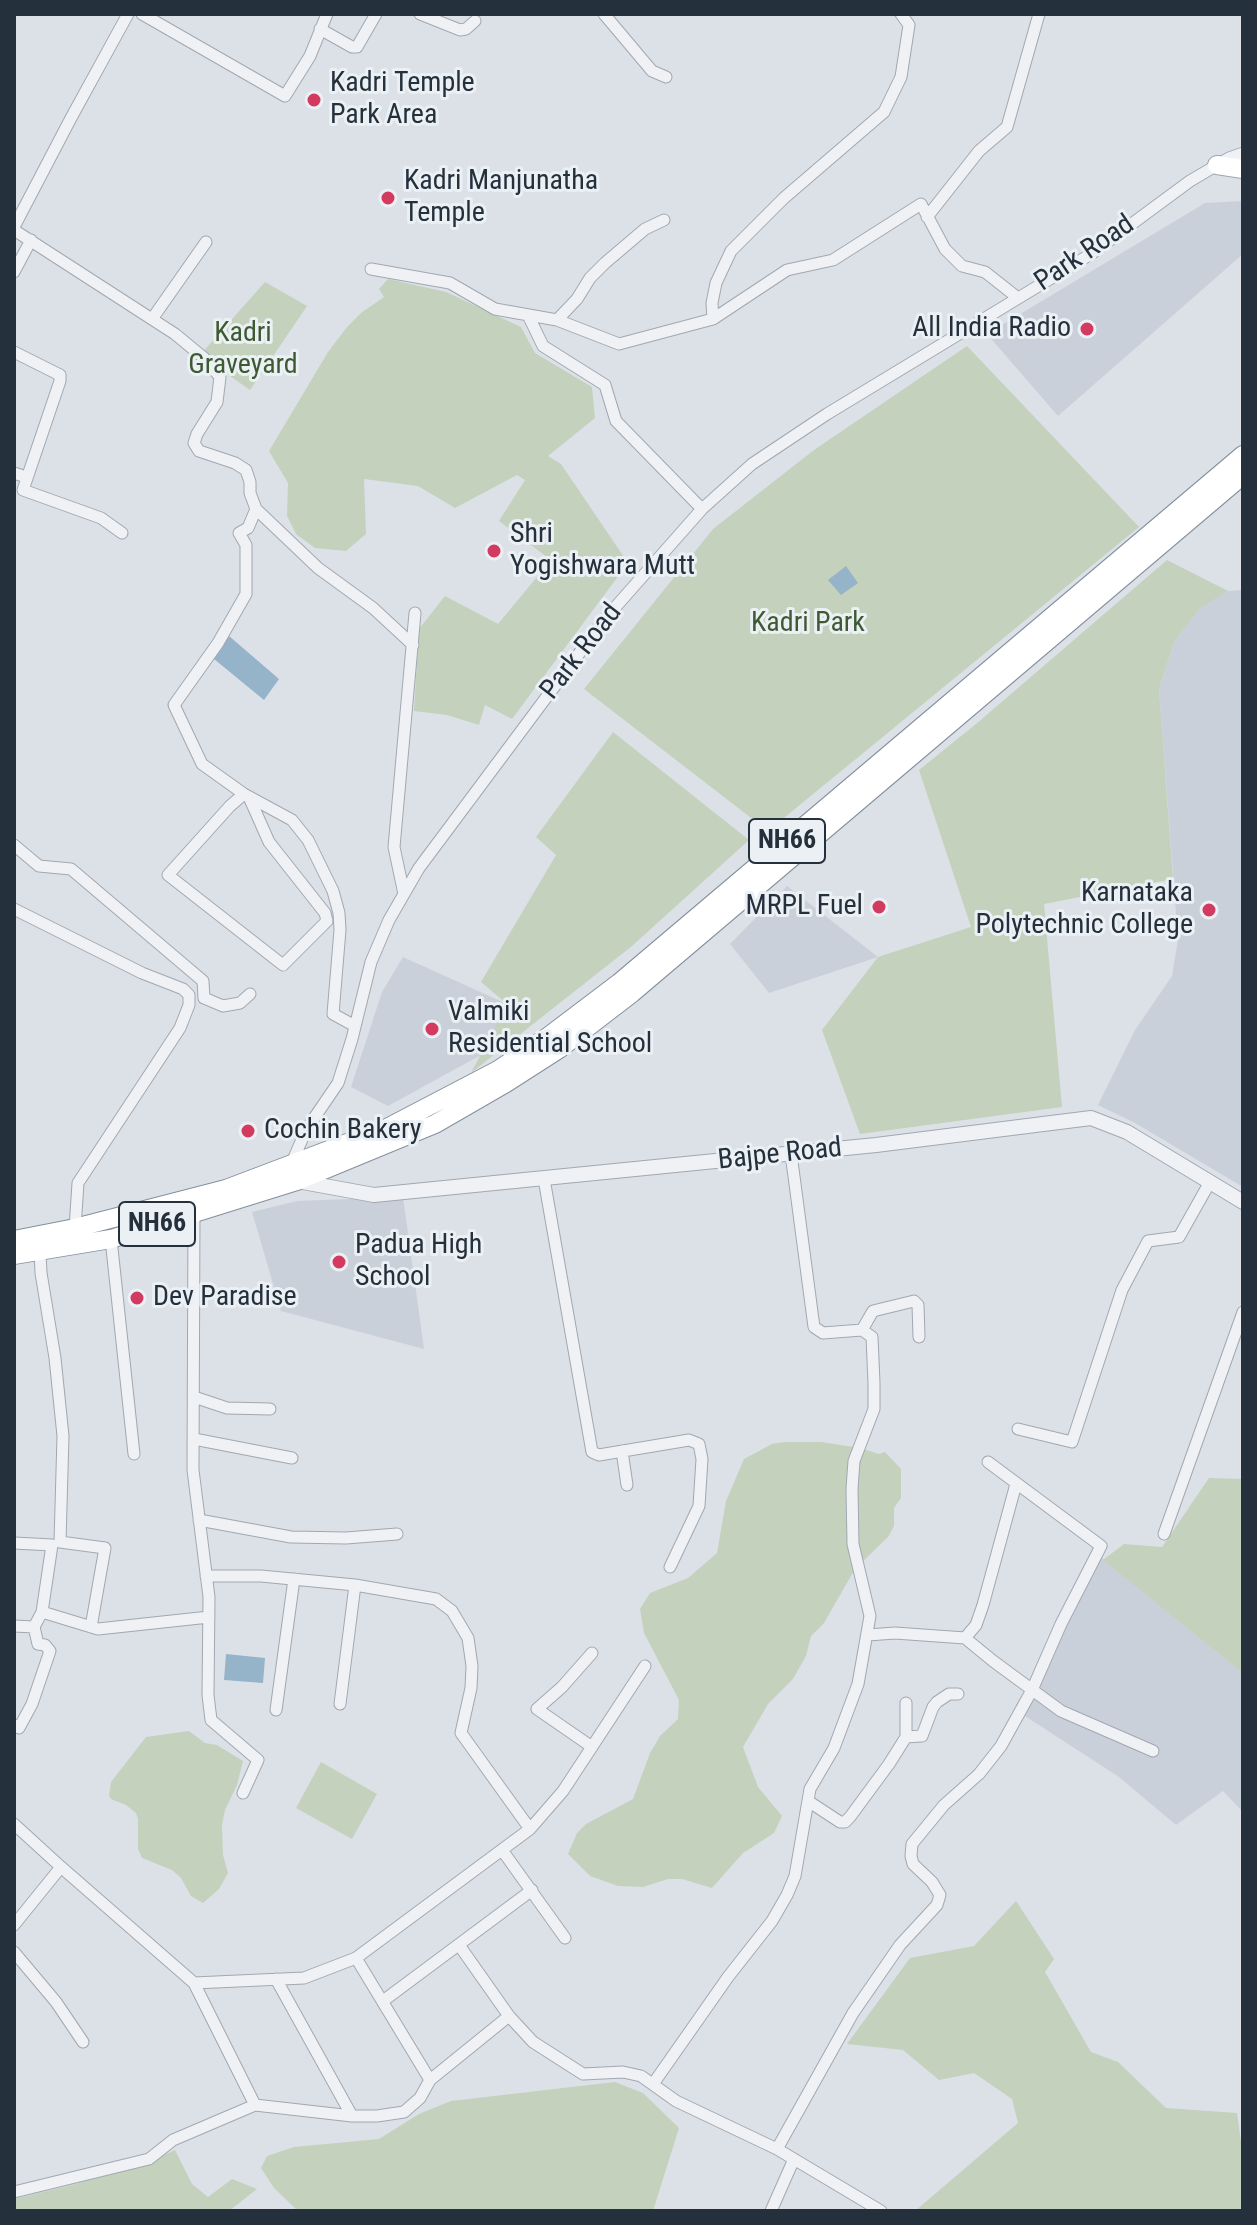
<!DOCTYPE html>
<style>
body{margin:0}
#map{position:relative;width:1257px;height:2225px;overflow:hidden;background:#dce1e7;font-family:"Roboto Condensed",sans-serif}
canvas{display:block}
.frame{position:absolute;inset:0;border:16px solid #25303d;pointer-events:none}
</style>
<div id="map">
<canvas width="1257" height="2225"></canvas>
<div class="frame"></div>
</div>
<script>
const g = document.querySelector('canvas').getContext('2d');
g.lineJoin = 'round';
function paint(path, color) { g.fillStyle = color; g.fill(path, 'evenodd'); }
const shape = rows => new Path2D(rows.map(r => 'M' + r).join(''));
function trace(path, color, width, dash) { g.strokeStyle = color; g.lineWidth = width; g.lineCap = dash ? 'butt' : 'round'; g.setLineDash(dash || []); g.stroke(path); }
function write(font, color, halo, rows, align = 'center') {
  g.font = font + ' "Roboto Condensed",sans-serif'; g.lineWidth = 6; g.setLineDash([]); g.textBaseline = 'middle'; g.strokeStyle = halo; g.fillStyle = color; for (const [text, x, y, turn = 0] of rows) {
    g.save(); g.translate(x, y); g.rotate((+turn || 0) * Math.PI / 180); g.textAlign = isNaN(turn) ? turn : align; if (halo) g.strokeText(text, 0, 0); g.fillText(text, 0, 0); g.restore();
  }
}
const built = shape([
 [1243,201,1243,254,1058,416,987,334,1205,203],
 [1243,590,1243,1187,1135,1123,1098,1105,1135,1030,1172,976,1178,940,1159,689,1175,640,1199,608,1228,591],
 [787,886,878,957,769,993,730,944],
 [403,957,507,1004,481,1055,388,1106,351,1087,382,992],
 [403,1197,424,1349,281,1311,252,1212,297,1201],
 [1092,1550,1238,1669,1243,1667,1243,1812,1223,1791,1176,1825,1119,1777,1022,1714]
]);
const green = shape([
 [388,279,446,292,521,327,535,353,592,387,595,418,548,456,561,464,628,563,512,719,485,705,479,725,447,715,414,711,419,629,445,596,498,624,551,560,499,521,525,480,517,475,455,508,418,486,364,479,366,534,346,551,315,548,296,534,287,516,288,483,269,451,328,352,347,327,361,313,384,297,379,289],
 [265,282,307,306,250,390,200,355],
 [967,346,1139,527,768,831,584,689,713,529,814,450],
 [1167,560,1228,591,1200,608,1175,640,1159,689,1173,879,1044,904,1062,1107,860,1134,822,1030,878,957,971,927,919,770,976,724],
 [613,732,749,840,632,946,471,1073,507,1004,481,982,556,855,536,837],
 [785,1442,821,1442,860,1448,879,1454,885,1452,901,1469,901,1498,894,1508,894,1526,888,1537,855,1569,824,1623,811,1636,806,1656,793,1679,768,1704,743,1747,758,1787,782,1816,774,1833,743,1853,712,1888,682,1879,668,1879,643,1887,618,1886,590,1876,568,1854,577,1833,586,1824,633,1799,650,1753,660,1736,678,1719,679,1700,644,1633,640,1609,650,1593,688,1578,717,1553,726,1501,744,1459,772,1444],
 [1209,1478,1243,1479,1243,1667,1239,1670,1103,1560,1124,1544,1162,1547],
 [189,1731,205,1743,217,1745,243,1761,237,1785,225,1810,222,1825,223,1855,228,1873,219,1889,203,1903,191,1896,181,1878,172,1870,142,1858,138,1849,138,1819,136,1813,126,1805,111,1799,109,1796,111,1782,146,1737],
 [321,1762,377,1794,352,1839,296,1808],
 [1016,1901,1054,1959,1045,1972,1091,2052,1118,2062,1166,2108,1237,2113,1243,2156,1243,2211,915,2211,1018,2123,1012,2099,974,2073,939,2080,903,2050,847,2044,910,1958,974,1946],
 [615,2082,643,2093,679,2128,653,2211,298,2211,274,2188,261,2168,267,2156,294,2147,379,2139,419,2114,451,2101],
 [175,2150,192,2184,208,2197,232,2179,257,2189,229,2211,14,2211,14,2199,72,2185,141,2165]
]);
const water = shape([
 [846,566,858,583,841,595,828,580],
 [229,636,279,679,264,700,214,659],
 [226,1654,265,1658,263,1683,224,1680]
]);
const minor = shape([
 [142,14,285,96,310,56,327,14],
 [420,14,460,30,466,29,475,21],
 [604,14,652,71,666,77],
 [320,29,352,47,357,47,376,14],
 [927,217,979,151,1007,127,1039,14],
 [14,227,71,118,128,14],
 [14,230,175,334,204,358,220,377,217,402,197,434,194,443,199,451,235,463,246,470,250,482,250,493,256,509,248,528,239,533,246,545,246,594,218,643,174,705,202,764,244,794,292,820,308,840,333,891,339,913,340,930,333,1014,355,1026],
 [371,269,450,283,495,309,557,320,577,299,590,278,605,263,645,229,664,220],
 [14,272,31,240],
 [528,315,543,346,605,385,616,421,702,509],
 [152,319,206,242],
 [713,319,712,303,716,283,731,251,784,198,884,112,901,77,909,25,901,14],
 [557,320,619,344,713,319,787,270,833,260,921,204,945,249,962,266,985,272,1018,298],
 [14,352,60,375,60,381,23,490,101,518,122,533],
 [14,473,26,477],
 [256,509,318,568,373,608,413,645],
 [244,794,230,806,168,875,283,965,327,921,325,913,269,842,249,797],
 [14,845,39,866,71,869,203,981,204,998,223,1006,240,1003,250,994],
 [404,894,394,847,415,613],
 [14,909,142,973,183,989,189,995,189,1005,180,1028,78,1183,75,1228],
 [791,1154,814,1327,823,1333,862,1330,873,1311,914,1301,918,1305,919,1337],
 [291,1165,306,1130,338,1083,352,1039,371,962,389,920,419,868,604,620,702,509,752,464,827,414,1091,254,1190,181,1229,158,1243,153],
 [544,1179,592,1452,599,1455,689,1440,699,1444,702,1459,699,1506,670,1567],
 [194,1213,193,1470,209,1597,208,1695,211,1720,258,1760,243,1793],
 [111,1239,134,1454],
 [40,1252,41,1273,55,1358,63,1436,60,1542,105,1548,91,1627],
 [194,1397,227,1408,270,1409],
 [1018,1429,1072,1442,1122,1290,1148,1241,1179,1237,1210,1182],
 [194,1439,292,1458],
 [622,1451,627,1485],
 [199,1520,291,1537,346,1538,397,1534],
 [1164,1534,1243,1312],
 [14,1543,52,1545,42,1612,34,1627,38,1644,45,1645,50,1651,32,1704,19,1728,14,1725],
 [206,1576,261,1576,355,1585,436,1599,452,1611,468,1638,472,1666,471,1688,461,1733,530,1829],
 [42,1612,98,1629,209,1617],
 [14,1626,34,1627],
 [868,1635,895,1633,965,1638,976,1625,983,1605,1016,1484],
 [965,1638,993,1661,1061,1711,1153,1751],
 [340,1704,355,1585],
 [276,1710,294,1579],
 [906,1737,922,1736,933,1707,937,1702,949,1694,958,1694],
 [592,1747,537,1709,562,1687,592,1653],
 [808,1801,840,1822,845,1822,850,1817,889,1764,906,1737,906,1703],
 [14,1824,61,1867],
 [502,1850,565,1938],
 [14,1925,61,1867,194,1983],
 [14,1952,56,2002,83,2042],
 [276,1979,352,2116],
 [383,2001,532,1890],
 [509,2016,533,2042,583,2074,623,2072,641,2076,676,2101,777,2149,881,2211],
 [430,2080,509,2016,459,1945],
 [653,2084,728,1977,772,1921,787,1895,795,1876,810,1789,834,1748,858,1684,870,1616,853,1544,852,1489,854,1461,874,1409,874,1383,872,1337,862,1330],
 [255,2105,194,1983,304,1978,356,1958,530,1829,563,1791,645,1666],
 [777,2149,853,2013,900,1945,937,1905,940,1895,932,1882,913,1864,911,1856,912,1844,944,1805,979,1774,1001,1746,1032,1690,1061,1624,1101,1546,988,1462],
 [14,2192,149,2159,173,2140,255,2105,352,2116,377,2116,404,2112,420,2098,430,2080,356,1958],
 [771,2211,794,2159]
]);
const tertiary = shape([
 [296,1179,297,1181,374,1195,876,1145,1091,1118,1127,1132,1243,1202]
]);
const primary = shape([
 [1217,165,1243,169]
]);
const trunk = shape([
 [14,1240,75,1228,226,1189,387,1128,498,1070,549,1036,619,983,1243,455],
 [14,1255,111,1239,297,1181,435,1124,506,1083,559,1049,632,993,1243,475]
]);
const markers = [
 [314,100,8,"#d23a5f"],
 [388,198,8,"#d23a5f"],
 [1087,329,8,"#d23a5f"],
 [494,551,8,"#d23a5f"],
 [879,907,8,"#d23a5f"],
 [1209,910,8,"#d23a5f"],
 [432,1029,8,"#d23a5f"],
 [248,1131,8,"#d23a5f"],
 [339,1262,8,"#d23a5f"],
 [137,1298,8,"#d23a5f"]
];
const shields = [
 [787,841,76],
 [157,1224,76]
];
const shieldNames = [
 ["NH66",787,841],
 ["NH66",157,1224]
];
const poiNames = [
 ["Kadri Temple",330,84],
 ["Park Area",330,116],
 ["Kadri Manjunatha",404,182],
 ["Temple",404,214],
 ["All India Radio",1071,329,"right"],
 ["Shri",510,535],
 ["Yogishwara Mutt",510,567],
 ["Karnataka",1193,894,"right"],
 ["Polytechnic College",1193,926,"right"],
 ["MRPL Fuel",863,907,"right"],
 ["Valmiki",448,1013],
 ["Residential School",448,1045],
 ["Cochin Bakery",264,1131],
 ["Padua High",355,1246],
 ["School",355,1278],
 ["Dev Paradise",153,1298]
];
const streetNames = [
 ["Park Road",1085,254,-34],
 ["Park Road",582,652,-52],
 ["Bajpe Road",780,1155,-6]
];
const parkNames = [
 ["Kadri",243,334],
 ["Graveyard",243,366],
 ["Kadri Park",808,624]
];
paint(built, '#cad0d9');
paint(green, '#c4d1bd');
paint(water, '#95b3c9');
trace(minor, '#a1a8b1', 13);
trace(tertiary, '#a1a8b1', 16);
trace(primary, '#9ba7b3', 20);
trace(trunk, '#83909e', 20);
trace(minor, '#eff1f5', 11);
trace(tertiary, '#eff1f5', 14);
trace(primary, '#fff', 18);
trace(trunk, '#fff', 18);
for (const [x, y, r, color] of markers) { const dot = new Path2D(); dot.arc(x, y, r, 0, 2 * Math.PI); g.fillStyle = color; g.fill(dot); trace(dot, '#ebf0f4', 3); }
for (const [x, y, w] of shields) { const box = new Path2D(); box.roundRect(x - w / 2, y - 22, w, 44, 6); g.fillStyle = '#ebf0f4'; g.fill(box); trace(box, '#25303d', 2); }
write('bold 26px', '#25303d', null, shieldNames);
write('28px', '#25303d', '#ebf0f4', poiNames, 'left');
write('28px', '#25303d', '#ebf0f4', streetNames);
write('28px', '#3d5a32', '#ebf0f4', parkNames);
</script>
